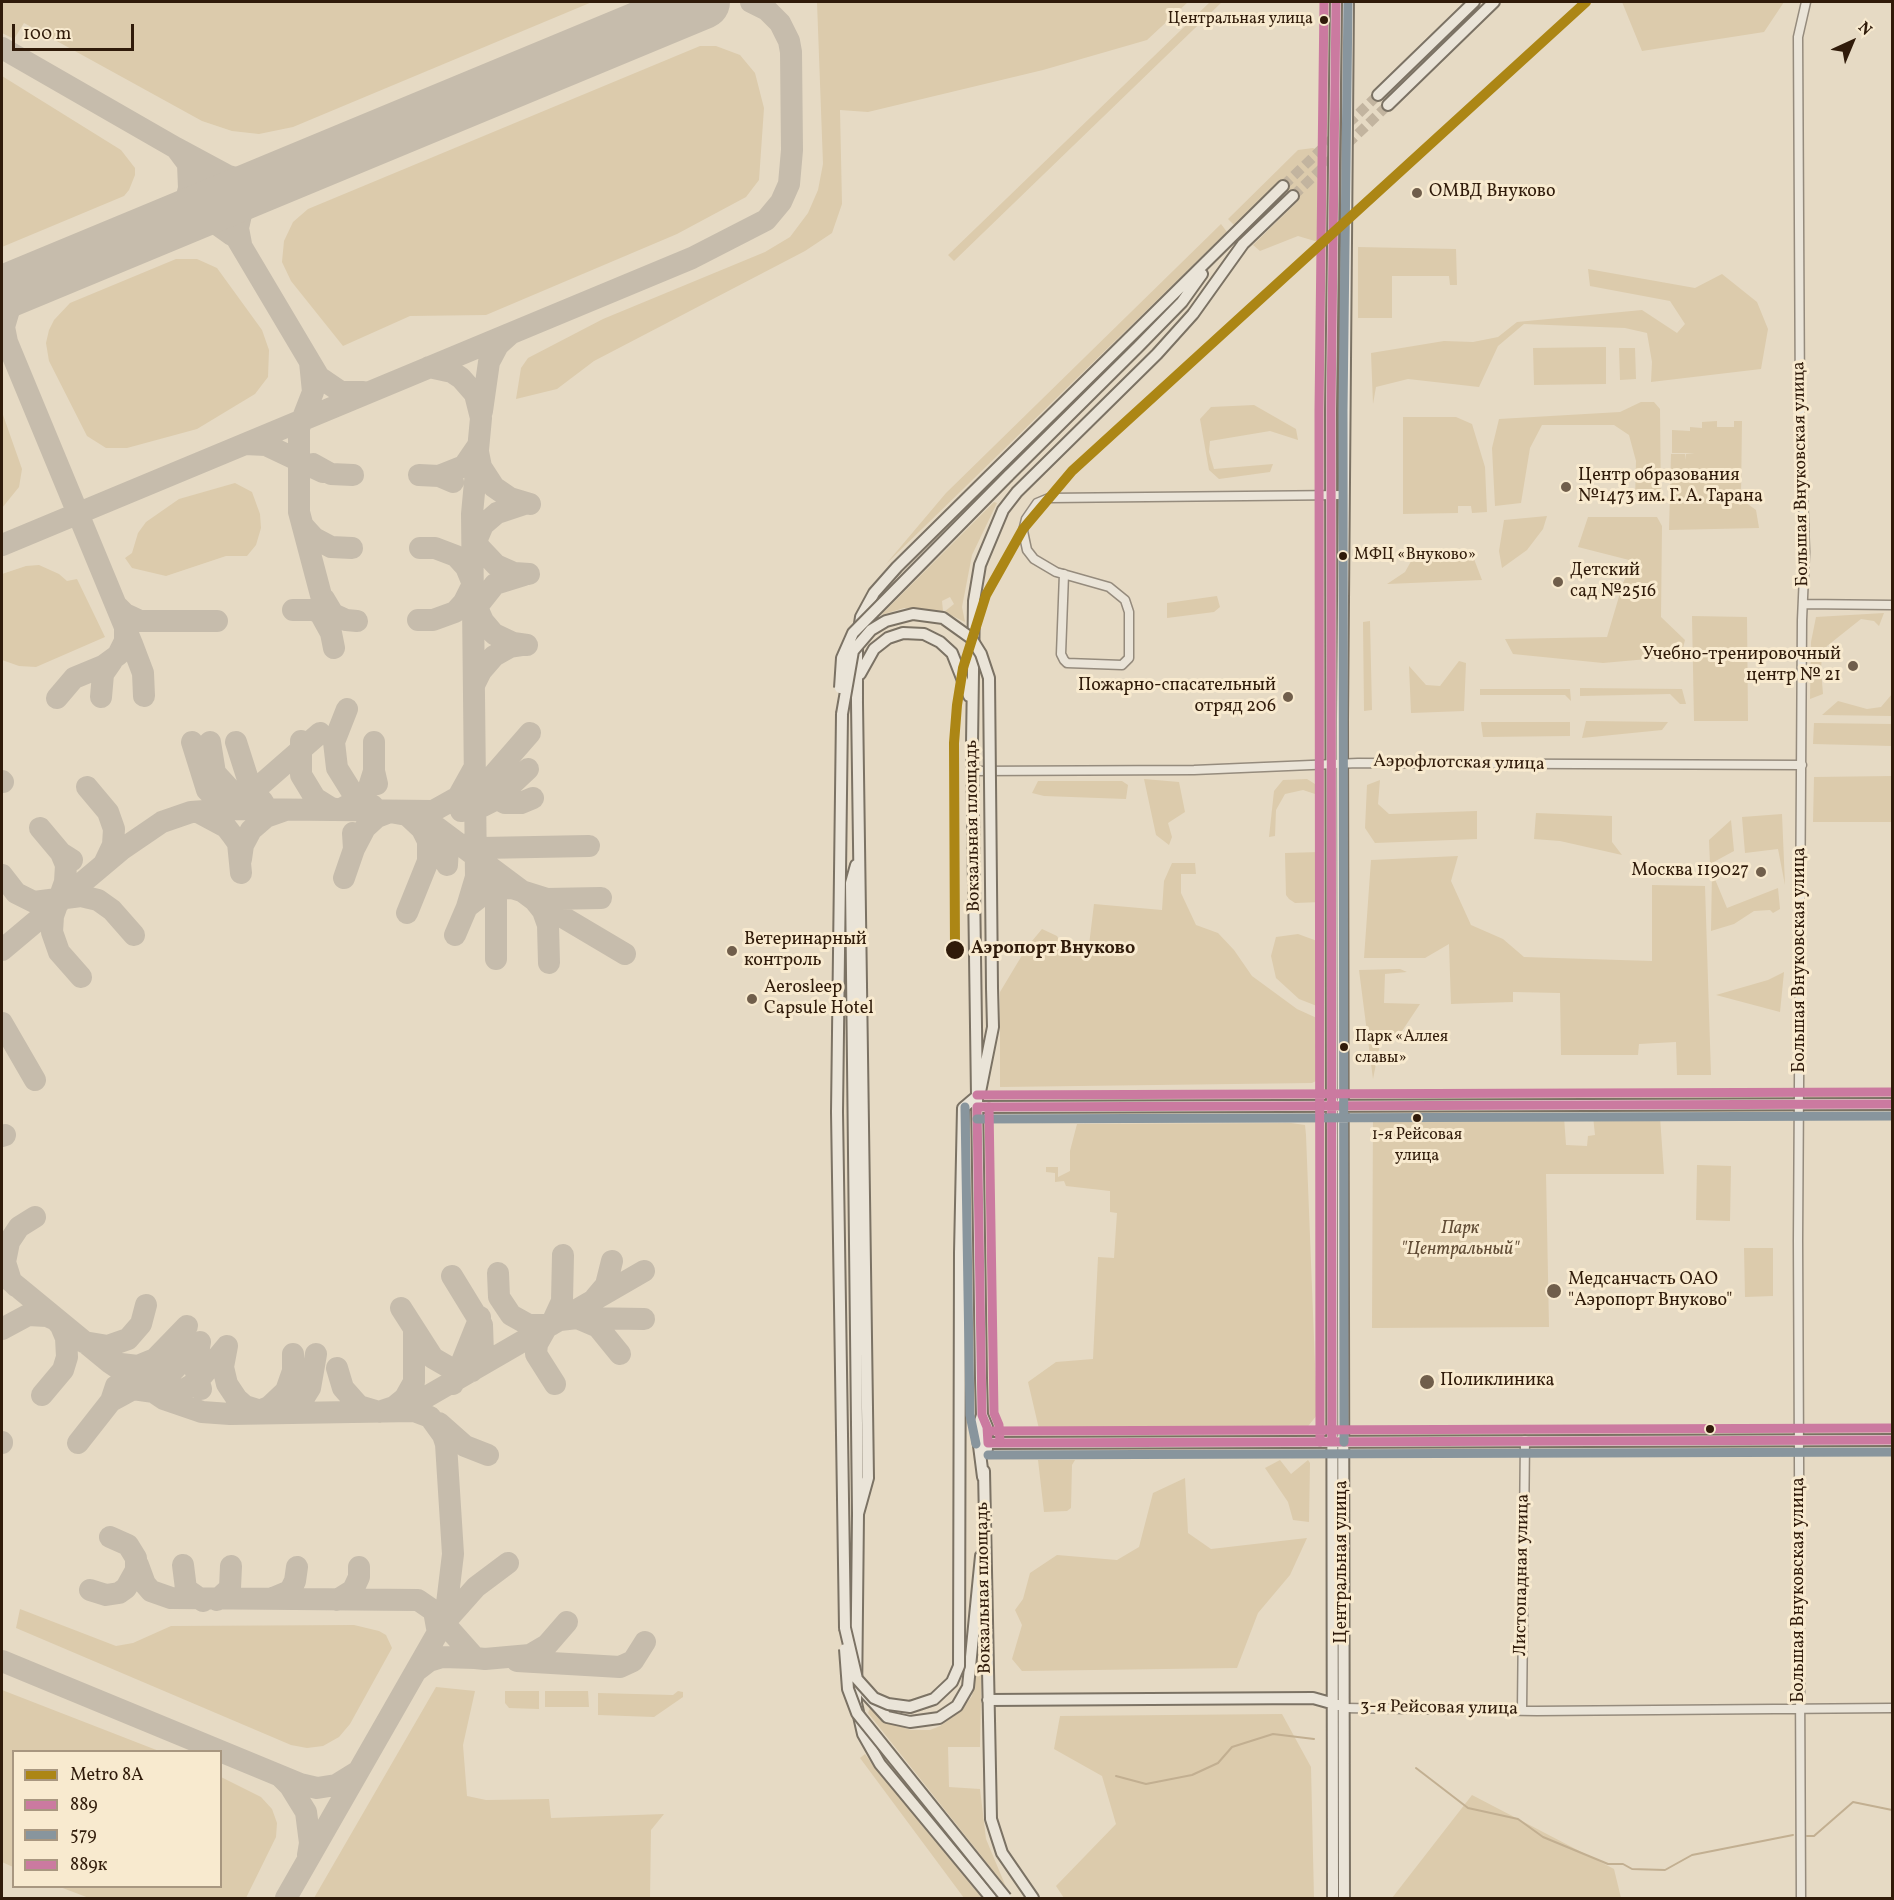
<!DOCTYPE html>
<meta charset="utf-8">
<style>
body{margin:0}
#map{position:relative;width:1894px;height:1900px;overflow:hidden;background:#e6dac4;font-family:Vollkorn,serif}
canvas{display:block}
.frame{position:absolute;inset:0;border:3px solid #301b0a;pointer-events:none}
.legend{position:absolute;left:12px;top:1750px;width:210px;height:138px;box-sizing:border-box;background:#f8eacf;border:2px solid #a89780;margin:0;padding:8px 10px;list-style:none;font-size:18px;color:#301b0a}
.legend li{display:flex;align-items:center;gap:12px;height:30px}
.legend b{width:30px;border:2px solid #a89780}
.north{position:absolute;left:1822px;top:12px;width:60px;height:60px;-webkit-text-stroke:4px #f8eacf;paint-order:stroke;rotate:44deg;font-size:16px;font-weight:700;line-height:24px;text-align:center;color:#301b0a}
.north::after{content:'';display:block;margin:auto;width:21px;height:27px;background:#301b0a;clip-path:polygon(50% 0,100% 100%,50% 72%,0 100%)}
.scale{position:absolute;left:12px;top:24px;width:122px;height:27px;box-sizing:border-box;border:3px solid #301b0a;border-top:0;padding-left:8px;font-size:18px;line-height:21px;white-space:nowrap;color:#301b0a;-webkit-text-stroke:4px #f8eacf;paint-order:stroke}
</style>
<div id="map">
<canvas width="1894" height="1900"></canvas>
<div class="frame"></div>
<ul class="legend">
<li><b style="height:8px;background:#ac8615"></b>Metro 8А</li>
<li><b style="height:8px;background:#cb7aa0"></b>889</li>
<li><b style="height:8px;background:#88959d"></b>579</li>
<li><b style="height:8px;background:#cb7aa0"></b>889к</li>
</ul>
<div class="north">N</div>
<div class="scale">100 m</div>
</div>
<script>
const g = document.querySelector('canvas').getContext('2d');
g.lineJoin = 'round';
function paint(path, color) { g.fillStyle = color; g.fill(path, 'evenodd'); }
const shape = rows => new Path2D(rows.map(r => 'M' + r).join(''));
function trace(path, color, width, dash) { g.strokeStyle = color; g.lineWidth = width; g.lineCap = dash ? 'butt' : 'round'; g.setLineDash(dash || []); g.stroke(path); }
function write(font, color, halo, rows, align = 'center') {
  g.font = font + ' Vollkorn,serif'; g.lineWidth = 6; g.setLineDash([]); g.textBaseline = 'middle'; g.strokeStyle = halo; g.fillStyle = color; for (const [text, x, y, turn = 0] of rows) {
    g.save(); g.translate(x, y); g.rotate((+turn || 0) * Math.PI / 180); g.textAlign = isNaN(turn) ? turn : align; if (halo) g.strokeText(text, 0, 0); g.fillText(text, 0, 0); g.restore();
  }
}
const green = shape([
 [592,2,293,127,259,134,232,131,202,121,24,23,14,39,2,33,3,2],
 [817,2,1188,2,1147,40,1043,70,868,112,840,110,842,204,832,233,805,251,594,361,557,389,516,399,521,368,528,358,603,319,765,252,790,237,808,213,818,190,823,164],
 [1210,2,1222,2,954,261,948,255],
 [1622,2,1784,2,1764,32,1642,51],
 [700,46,716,46,740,55,755,73,764,108,759,180,746,197,677,234,486,315,410,316,343,346,291,281,282,262,284,241,293,222,308,209],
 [2,76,121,150,135,168,135,175,129,190,124,196,2,247],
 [1313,148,1322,152,1324,159,1325,244,1298,236,1260,251,1253,245,1298,201,1280,183,1235,226,1228,219,1298,150],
 [1221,224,1227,232,886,564,946,493],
 [1358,247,1456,249,1457,285,1450,285,1449,276,1392,276,1392,318,1358,318],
 [176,259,197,259,217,268,262,330,269,350,268,377,255,394,197,429,127,448,106,448,87,436,49,361,46,343,49,330,54,320,70,303],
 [1588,269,1695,288,1722,274,1757,302,1768,329,1761,369,1651,382,1652,362,1647,333,1625,328,1524,324,1498,346,1479,387,1408,379,1376,387,1373,404,1371,353,1444,341,1473,342,1498,337,1517,322,1642,310,1677,333,1685,324,1670,301,1590,286],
 [1606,347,1606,384,1534,385,1533,348],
 [1619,348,1635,348,1636,379,1620,380],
 [1641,402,1654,402,1660,409,1661,503,1635,501,1636,461,1629,435,1614,425,1542,425,1530,448,1521,503,1495,506,1492,448,1499,419,1620,412],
 [1254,405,1296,429,1298,440,1270,431,1210,441,1209,452,1214,469,1273,464,1270,472,1219,479,1209,470,1200,419,1211,407],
 [2,412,22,469,19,487,2,508],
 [1403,417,1456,417,1472,424,1485,467,1487,512,1472,513,1471,506,1458,506,1458,513,1403,514],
 [1717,421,1717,427,1734,427,1734,421,1742,421,1741,495,1745,502,1756,510,1759,528,1669,530,1671,454,1685,454,1685,460,1686,454,1695,453,1672,453,1672,430,1690,431,1690,427,1702,428,1702,422],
 [235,483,252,492,260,514,261,528,256,545,247,556,226,556,166,576,132,568,125,558,132,553,138,533,146,522,179,499],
 [994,502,997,503,972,555,962,607,965,622,944,612,954,604,950,597,942,601,943,611,904,608,881,615],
 [1547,516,1543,529,1527,550,1502,568,1499,551,1504,520],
 [1588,517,1657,517,1662,526,1661,617,1685,640,1681,656,1603,663,1513,654,1505,639,1607,637,1623,583,1633,561,1578,547],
 [1414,556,1474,559,1482,580,1387,584,1405,572],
 [39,565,59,574,67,581,77,579,105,637,36,667,19,666,2,660,2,574,26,566],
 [1217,596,1220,607,1214,612,1167,618,1167,603],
 [1884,613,1879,626,1874,621,1861,619,1827,646,1822,655,1821,669,1823,694,1810,699,1811,642,1816,617],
 [1692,616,1747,617,1748,721,1694,721],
 [1370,621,1372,710,1364,711,1363,622],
 [1459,661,1466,663,1464,711,1411,713,1409,666,1426,685,1440,686],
 [1580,688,1682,689,1686,704,1680,704,1670,694,1580,696],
 [1480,689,1570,689,1571,701,1565,695,1480,695],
 [1892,694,1892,716,1822,715,1838,701,1867,709,1881,707],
 [1586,721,1668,722,1662,730,1582,738],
 [1481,722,1570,722,1570,736,1483,737],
 [1814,723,1892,724,1892,746,1813,744],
 [1892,776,1892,822,1813,822,1814,777],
 [1144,779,1179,782,1185,812,1168,823,1172,837,1169,845,1156,835],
 [1307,779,1323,789,1323,831,1320,831,1315,794,1303,790,1285,794,1276,810,1275,836,1269,837,1274,791,1283,780],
 [1380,780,1378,804,1389,814,1477,811,1477,839,1375,843,1365,828,1367,785],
 [1038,781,1122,781,1128,785,1126,799,1044,796,1032,793],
 [1536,813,1612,816,1612,842,1622,855,1560,841,1534,839],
 [1782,814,1785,885,1778,849,1745,853,1742,817],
 [1731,820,1734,851,1710,864,1709,840],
 [1320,852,1322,902,1295,903,1289,899,1286,895,1285,853],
 [1458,856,1451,881,1471,925,1503,939,1524,957,1652,961,1652,885,1705,886,1711,1075,1677,1075,1676,1042,1639,1044,1638,1055,1561,1055,1560,993,1513,992,1513,1002,1451,1004,1449,944,1425,958,1364,958,1371,860],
 [1172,863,1195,863,1196,874,1181,874,1181,893,1196,925,1218,933,1234,950,1252,976,1297,1009,1319,1019,1322,1078,1312,1083,1000,1087,1000,992,1027,947,1042,929,1057,936,1067,954,1089,945,1094,904,1162,910,1164,881],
 [1712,872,1727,908,1778,888,1780,909,1773,913,1770,910,1754,911,1734,924,1711,931],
 [1298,934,1320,942,1323,965,1322,1008,1299,999,1276,978,1271,956,1276,937],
 [1400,969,1407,972,1385,974,1384,1003,1420,1004,1402,1031,1380,1044,1373,1079,1359,970],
 [1784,972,1780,1012,1716,995,1768,980],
 [1852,1090,1849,1100,1811,1101,1806,1097,1808,1091],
 [1373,1114,1564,1117,1566,1145,1587,1146,1588,1136,1595,1135,1593,1116,1660,1117,1664,1174,1546,1174,1549,1327,1372,1328],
 [1291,1123,1305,1125,1306,1135,1317,1415,1305,1430,1039,1429,1028,1382,1056,1362,1093,1359,1098,1257,1114,1258,1117,1213,1110,1212,1110,1191,1066,1186,1064,1181,1055,1182,1055,1173,1046,1172,1046,1167,1058,1167,1058,1177,1070,1171,1070,1151,1077,1124],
 [1697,1165,1731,1166,1730,1221,1696,1220],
 [1744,1248,1773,1248,1773,1296,1745,1297],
 [1038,1460,1075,1460,1072,1465,1071,1508,1067,1511,1044,1512],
 [1280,1460,1291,1474,1308,1460,1310,1463,1309,1522,1293,1520,1288,1502,1265,1468],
 [1185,1478,1188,1533,1211,1549,1307,1538,1290,1575,1258,1613,1237,1668,1022,1671,1012,1659,1022,1625,1015,1610,1023,1599,1030,1573,1057,1555,1117,1560,1139,1547,1153,1493],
 [20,1609,116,1646,133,1643,171,1626,354,1625,379,1631,386,1635,392,1648,350,1724,339,1737,323,1746,307,1748,291,1745,16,1628],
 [982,1647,980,1747,948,1747,949,1787,980,1789,986,1839,1006,1887,868,1713,870,1708,887,1722,911,1730,930,1730,940,1726,961,1711,972,1696,978,1648],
 [436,1687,475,1691,463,1745,467,1796,486,1800,549,1799,551,1818,664,1814,651,1830,650,1898,314,1898],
 [2,1690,159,1751,14,1752,13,1867,2,1862],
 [505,1691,539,1691,539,1709,509,1708,505,1703],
 [545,1691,588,1691,589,1707,545,1707],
 [678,1691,683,1692,683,1697,654,1717,598,1715,598,1693,673,1695],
 [1282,1714,1311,1767,1314,1898,1064,1898,1056,1886,1116,1824,1102,1776,1054,1749,1060,1716],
 [865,1754,879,1773,982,1898,964,1898,860,1758],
 [221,1777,261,1797,272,1809,277,1823,276,1837,246,1898,89,1898,60,1887,220,1886],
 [1472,1795,1614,1869,1621,1898,1392,1898]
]);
const stream = shape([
 [1416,1768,1468,1808,1518,1819,1543,1837,1608,1864,1623,1864,1632,1869,1665,1870,1692,1855,1793,1835],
 [1116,1776,1146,1784,1192,1775,1218,1763,1232,1747,1273,1734,1314,1739],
 [1807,1836,1814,1836,1853,1802,1892,1810]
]);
const taxiway = shape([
 [2,48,176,148,199,175,319,377,341,392,363,392],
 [167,225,185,205,189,188,188,164,176,148,228,176,262,185],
 [167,225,188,218,199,219,218,225,232,235],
 [241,244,238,228,242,210,252,194,262,185],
 [2,335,7,342,4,327,11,303,17,294,37,279],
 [7,342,132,644,143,673,144,696],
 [310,362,313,392,299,428,299,512,331,633],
 [429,367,452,372,461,378,475,394,481,418,472,514,476,877,467,907],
 [482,411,489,362,498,345,509,335],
 [245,444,266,445,323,472],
 [313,464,331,474,353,475],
 [419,475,439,476,453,482],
 [439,476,464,466,477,447,481,467,494,487,510,498,530,504],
 [304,527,314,538,331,547,352,548],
 [474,533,479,547,496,565,514,573,529,574],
 [2,545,692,258,766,220,781,202,789,184,792,150,791,52,789,41,780,23,767,10,751,2],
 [474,546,483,525,497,513,524,504],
 [324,599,333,614,346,620,357,621],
 [475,603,483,621,494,634,513,643,527,645],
 [116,605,125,614,140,621,217,621],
 [293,610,313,610,320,613,331,633,334,648],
 [475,617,480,603,495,584,524,575],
 [418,620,433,620,455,612,464,602,473,584,466,567,456,556,435,548,420,548],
 [474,685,481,671,494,656,510,647,523,645],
 [101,697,103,674,112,661],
 [57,698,74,678,103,666,118,655,125,641,125,629],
 [347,709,334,742,337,768,352,792,373,806],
 [301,741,301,775,315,798,331,808,339,810,360,799,369,787,374,771],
 [192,742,207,790,223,806,233,809,320,733],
 [210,742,215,773,235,795,255,810],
 [236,742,251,789,263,802],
 [374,742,374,771,377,784],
 [2,781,3,782],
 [87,787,108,812,114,829,113,845,104,864],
 [486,793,505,803,521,803,533,798],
 [477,807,489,780,530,733],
 [415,811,534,900,625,954],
 [461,811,477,809,495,800,528,769],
 [198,812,226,827,233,836,238,843,241,873],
 [40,828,61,853,72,860],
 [442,831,448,846,447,865],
 [460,844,481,848,589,846],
 [354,849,365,828,377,817,390,812,407,815,422,829,428,841,428,861,407,913],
 [61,853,66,865,65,882,53,916,52,932,59,952,81,977],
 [241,859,243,845,251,830,266,817,283,811],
 [2,875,16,893,34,902,81,896,98,900,112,910,134,935],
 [493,875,496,888,496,959],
 [344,878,354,849,353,833],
 [535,901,543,911,548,925,549,963],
 [455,935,467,907,490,889,512,888,547,899,601,898],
 [2,950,121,850,162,822,191,812,233,809,433,811,458,797,473,770],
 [2,1023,35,1080],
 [2,1136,5,1135],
 [498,1273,499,1297,511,1315,529,1325,551,1325,562,1301,563,1255],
 [2,1274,109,1362,164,1399,202,1412,230,1414,414,1411,430,1417,443,1435,446,1444,453,1554,445,1620,286,1898],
 [16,1286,11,1281,5,1262,9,1242,19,1227,35,1217],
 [595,1298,606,1285,612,1261],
 [401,1308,433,1358,452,1369,472,1371,483,1354,482,1325,452,1276],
 [581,1318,644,1319],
 [560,1320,577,1318,598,1327,620,1354],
 [546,1328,537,1344,536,1354,555,1384],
 [2,1329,28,1315,47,1316,56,1320,61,1326,66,1338,67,1357,63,1370,42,1395],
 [84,1342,108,1346,128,1339,141,1324,146,1305],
 [200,1342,195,1369,201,1389],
 [227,1346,223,1367,227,1384,237,1399,245,1406,264,1412],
 [112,1363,138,1366,155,1359,187,1326],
 [337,1368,343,1388,359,1406,379,1412,394,1407,405,1398,414,1382,414,1330],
 [129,1376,153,1378,169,1375,199,1343],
 [453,1384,480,1317],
 [111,1401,133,1389,161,1393,183,1390,197,1382,227,1346],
 [402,1411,644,1271],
 [254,1413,269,1407,286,1391,293,1371,293,1354],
 [280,1413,305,1396,310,1388,316,1354],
 [439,1423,465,1446,488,1455],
 [2,1443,2,1442],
 [78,1443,111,1401,116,1386],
 [138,1565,145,1584,151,1591,171,1598,418,1600,434,1611,438,1633],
 [183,1565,186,1589,203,1601],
 [90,1590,106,1595,119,1593,126,1588,136,1570,136,1558,128,1545,110,1537],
 [271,1599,290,1591,295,1581,297,1567],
 [217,1600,230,1588,231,1566],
 [337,1600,353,1590,359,1577,359,1567],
 [436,1614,475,1658,485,1659,530,1655,547,1645,567,1622],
 [444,1623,476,1587,508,1563],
 [2,1661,300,1784,317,1788,336,1785,357,1772],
 [517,1661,620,1667,633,1661,645,1642],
 [416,1671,429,1661,442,1657,475,1658],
 [281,1777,290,1786,306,1812,310,1843,308,1855]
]);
const runway = shape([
 [2,293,703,2]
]);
const secondaryTunnel = shape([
 [1283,186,1378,95],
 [1293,196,1388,105]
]);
const street = shape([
 [1064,574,1061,654,1064,660,1067,663,1122,665,1129,658,1129,612,1125,600,1109,587,1056,572,1034,559,1027,550,1023,531,1026,519,1037,503,1049,498,1343,495],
 [1803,604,1892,605],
 [972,771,1194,770,1358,763,1802,765],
 [1343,1708,1537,1711,1892,1708],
 [1522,1710,1525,1440],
 [1801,1898,1798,1240,1802,620,1805,552,1800,407,1798,37,1806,2]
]);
const secondary = shape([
 [1378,95,1474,2],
 [1388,105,1494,2],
 [1008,476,1138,347,1182,302,1202,274],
 [860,674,874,649,888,638,903,633,924,634,940,642,952,653,969,696],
 [842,714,837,1112,845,1628],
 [856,865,851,883,858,1514,856,1703,863,1734,880,1764,991,1898],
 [980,1092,993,1027,992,988],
 [977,1107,1892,1104],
 [960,1253,963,1108,976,1097],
 [982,1415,987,1427,987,1449],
 [988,1443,1892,1440],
 [984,1471,991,1819,1002,1853,1033,1898],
 [983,1477,977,1430,982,1415,981,1378,972,744,974,601,980,565,1003,510,1017,492,1157,354,1193,314,1243,244,1293,196],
 [858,1514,868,1478,857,703,857,642,861,617,874,593,897,567,1283,186],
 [866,1694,887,1717,910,1722,939,1718,957,1706,968,1687,981,1556],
 [988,1700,1313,1698,1338,1705],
 [1333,1898,1331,410,1336,2],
 [1344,1898,1342,719,1348,2]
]);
const secondaryBridge = shape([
 [840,688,842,658,853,633,1008,476],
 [842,714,853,651,871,630,886,621,913,614,943,618,971,638,981,654,989,678,992,988],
 [845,1628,857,1679,874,1698,888,1704,910,1707,934,1699,952,1682,959,1666,960,1253],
 [845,1649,848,1689,857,1713,1006,1898]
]);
const bus1 = shape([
 [977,1107,1892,1104],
 [977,1107,982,1415,987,1427,988,1443],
 [1332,1442,1331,410,1336,2],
 [988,1443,1892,1440]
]);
const bus2 = shape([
 [965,1107,970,1415,976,1444],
 [977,1119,1892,1116],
 [1344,1442,1343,410,1348,2],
 [988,1455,1892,1452]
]);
const bus3 = shape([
 [977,1095,1892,1092],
 [989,1107,994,1413,999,1425,1000,1442],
 [988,1431,1892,1428],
 [1320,1442,1319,410,1324,2]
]);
const metro1 = shape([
 [955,951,954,743,957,705,963,668,986,595,1023,529,1072,471,1586,2]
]);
const markers = [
 [1324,20,5,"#301b0a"],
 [1417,193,6,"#705e4b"],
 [1566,487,6,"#705e4b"],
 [1343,556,5,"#301b0a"],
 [1558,582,6,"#705e4b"],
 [1853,666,6,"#705e4b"],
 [1288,697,6,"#705e4b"],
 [1761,872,6,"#705e4b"],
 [955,950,10,"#301b0a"],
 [732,951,6,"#705e4b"],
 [752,999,6,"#705e4b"],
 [1344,1047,5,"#301b0a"],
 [1417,1118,5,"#301b0a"],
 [1554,1291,8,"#705e4b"],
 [1427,1382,8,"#705e4b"],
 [1710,1429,5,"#301b0a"]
];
const busNames = [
 ["Центральная улица",1313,20,"right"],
 ["МФЦ «Внуково»",1354,556],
 ["Парк «Аллея",1355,1038],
 ["славы»",1355,1059],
 ["1-я Рейсовая",1417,1136,"center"],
 ["улица",1417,1157,"center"]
];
const poiNames = [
 ["ОМВД Внуково",1429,193],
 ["Центр образования",1578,477],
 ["№1473 им. Г. А. Тарана",1578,498],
 ["Детский",1570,572],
 ["сад №2516",1570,593],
 ["Учебно-тренировочный",1841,656,"right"],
 ["центр № 21",1841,677,"right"],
 ["Пожарно-спасательный",1276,687,"right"],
 ["отряд 206",1276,708,"right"],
 ["Москва 119027",1749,872,"right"],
 ["Ветеринарный",744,941],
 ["контроль",744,962],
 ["Aerosleep",764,989],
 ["Capsule Hotel",764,1010],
 ["Медсанчасть ОАО",1568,1281],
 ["\"Аэропорт Внуково\"",1568,1302],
 ["Поликлиника",1440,1382]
];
const streetNames = [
 ["Большая Внуковская улица",1802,474,-91],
 ["Аэрофлотская улица",1459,764,1],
 ["Вокзальная площадь",974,826,-91],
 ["Большая Внуковская улица",1801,960,-90],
 ["Центральная улица",1343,1562,-90],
 ["Листопадная улица",1523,1575,-89],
 ["Вокзальная площадь",985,1588,-91],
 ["Большая Внуковская улица",1800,1590,-90],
 ["3-я Рейсовая улица",1439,1709,1]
];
const stopNames = [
 ["Аэропорт Внуково",971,950]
];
const parkNames = [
 ["Парк",1460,1230],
 ["\"Центральный\"",1460,1251]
];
paint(green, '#dccbac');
trace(stream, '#c2af91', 2);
trace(taxiway, '#c6bcac', 22);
trace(runway, '#c6bcac', 54);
trace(secondaryTunnel, '#c2b49f', 10, [10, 5]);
trace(street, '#958b7d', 11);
trace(secondary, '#7b7264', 14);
trace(street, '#eae4d8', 8);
trace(secondary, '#eae4d8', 10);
trace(secondaryBridge, '#7b7264', 14, []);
trace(secondaryBridge, '#eae4d8', 10);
trace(bus1, '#cb7aa0', 9);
trace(bus2, '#88959d', 9);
trace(bus3, '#cb7aa0', 9);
trace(metro1, '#ac8615', 10);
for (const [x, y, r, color] of markers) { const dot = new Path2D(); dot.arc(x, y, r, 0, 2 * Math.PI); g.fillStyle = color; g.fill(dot); trace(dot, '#f8eacf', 2); }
write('16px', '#301b0a', '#f8eacf', busNames, 'left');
write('18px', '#301b0a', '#f8eacf', poiNames, 'left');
write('18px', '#301b0a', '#f8eacf', streetNames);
write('bold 18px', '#301b0a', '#f8eacf', stopNames, 'left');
write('italic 18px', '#614c35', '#f8eacf', parkNames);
</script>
